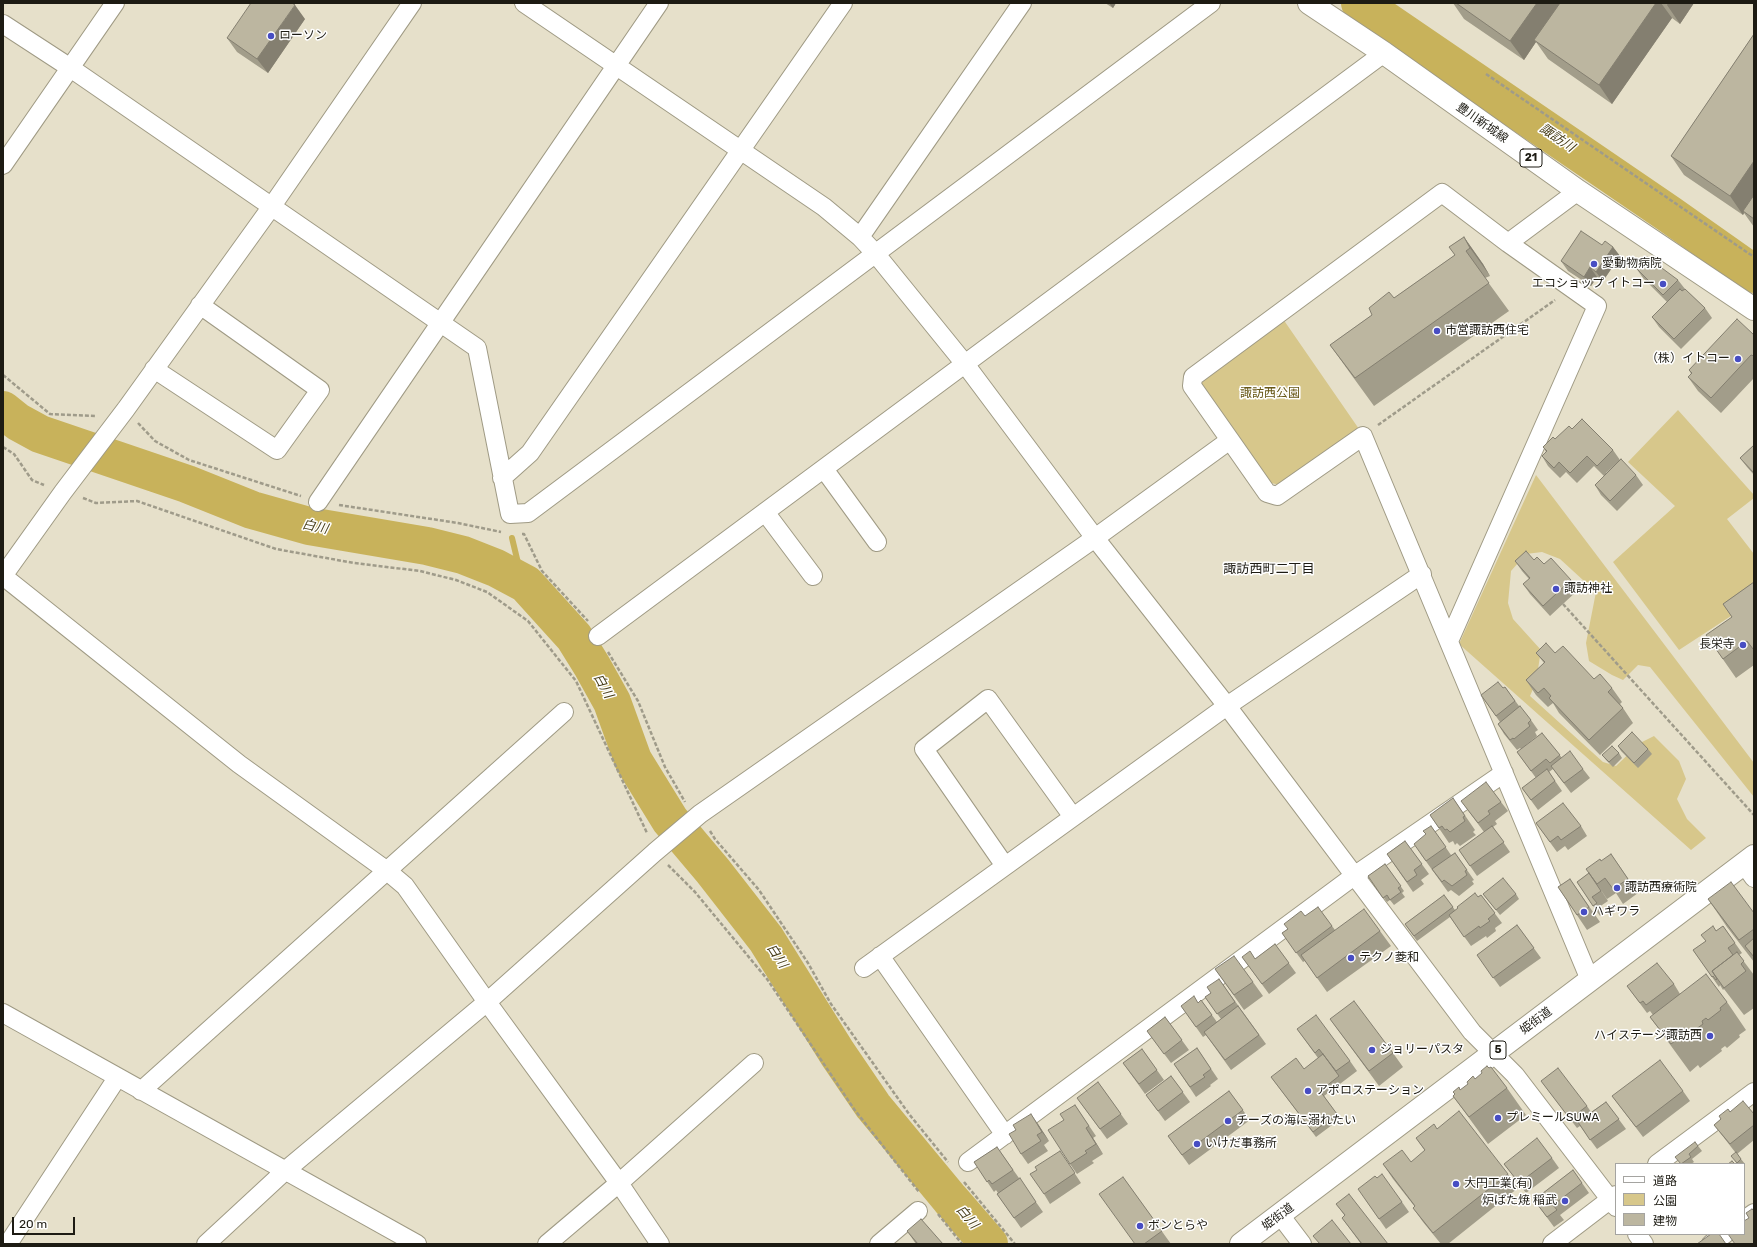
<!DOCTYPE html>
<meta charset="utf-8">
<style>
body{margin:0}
#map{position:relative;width:1757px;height:1247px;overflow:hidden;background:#e6e0ca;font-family:Rubik,"Noto Sans JP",sans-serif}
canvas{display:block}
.frame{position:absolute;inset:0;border:4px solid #1d1b13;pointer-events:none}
.legend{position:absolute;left:1615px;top:1163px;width:130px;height:72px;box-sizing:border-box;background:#fff;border:1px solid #a5a4a1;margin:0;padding:5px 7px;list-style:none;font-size:12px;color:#1d1b13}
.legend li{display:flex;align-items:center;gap:8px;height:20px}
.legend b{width:20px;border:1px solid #a5a4a1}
.scale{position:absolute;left:12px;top:1217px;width:63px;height:18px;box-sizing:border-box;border:2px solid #1d1b13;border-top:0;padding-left:5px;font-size:12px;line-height:14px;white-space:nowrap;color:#1d1b13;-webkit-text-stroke:3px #fff;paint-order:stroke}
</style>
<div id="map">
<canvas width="1757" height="1247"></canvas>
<div class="frame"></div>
<ul class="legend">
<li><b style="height:5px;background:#fff"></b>道路</li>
<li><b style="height:11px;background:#d7c78b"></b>公園</li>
<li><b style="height:11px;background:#bcb6a0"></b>建物</li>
</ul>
<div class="scale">20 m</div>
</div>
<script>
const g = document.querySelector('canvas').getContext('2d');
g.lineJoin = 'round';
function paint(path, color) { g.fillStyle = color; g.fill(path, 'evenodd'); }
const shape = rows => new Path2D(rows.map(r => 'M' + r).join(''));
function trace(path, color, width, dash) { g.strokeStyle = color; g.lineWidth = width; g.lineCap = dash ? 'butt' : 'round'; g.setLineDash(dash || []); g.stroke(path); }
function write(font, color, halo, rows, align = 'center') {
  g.font = font + ' Rubik,"Noto Sans JP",sans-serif'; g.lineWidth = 3; g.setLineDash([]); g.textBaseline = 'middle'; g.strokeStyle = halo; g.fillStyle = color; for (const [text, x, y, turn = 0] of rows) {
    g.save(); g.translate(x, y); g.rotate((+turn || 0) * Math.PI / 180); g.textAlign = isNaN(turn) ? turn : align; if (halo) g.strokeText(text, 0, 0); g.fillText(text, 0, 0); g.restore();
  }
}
const green = shape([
 [1283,319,1359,429,1280,485,1267,482,1200,388,1203,376],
 [1678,410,1754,495,1754,498,1727,519,1754,554,1754,601,1679,650,1613,562,1675,506,1628,462],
 [1536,475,1754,763,1754,797,1650,667,1638,665,1623,680,1612,675,1589,661,1586,643,1596,592,1560,559,1542,552,1526,554,1511,571,1508,603,1513,619,1541,650,1536,682,1530,696,1603,762,1616,766,1640,743,1654,736,1679,761,1686,779,1677,799,1687,819,1706,838,1691,850,1459,644]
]);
const stream = shape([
 [512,538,518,563,526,584]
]);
const river = shape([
 [1360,3,1669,214,1754,274],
 [3,410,18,422,40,434,187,484,252,510,309,526,427,546,463,555,496,568,526,584,574,637,592,666,612,702,633,760,670,820,713,871,766,939,837,1053,873,1106,950,1199,989,1244]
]);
const path = shape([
 [1486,74,1754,257],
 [3,375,50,414,96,416],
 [138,423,155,441,189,460,301,496],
 [1378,425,1555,300],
 [3,447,14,454,32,480,44,485],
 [83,498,96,503,137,501,276,549,354,563,420,571,456,580,487,592,528,621,576,681,647,833],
 [339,505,458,523,501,532],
 [522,534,524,534,542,571,588,621],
 [1563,604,1754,815],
 [608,652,638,701,665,767,685,802],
 [710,831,715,839,759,890,808,963,831,1004,909,1114,948,1162],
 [668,865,695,892,767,979,854,1109,919,1192],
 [964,1182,1015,1244],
 [938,1214,962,1244]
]);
const street = shape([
 [524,3,824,207,860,237,875,253,965,364,1095,538,1227,706,1472,1032,1515,1075,1616,1207],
 [3,24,69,67,477,348,510,514,528,513,1211,3],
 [3,165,115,3],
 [860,237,1022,3],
 [154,369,277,450,320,390,200,305],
 [1230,440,1267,493,1277,496,1363,436,1590,980],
 [824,469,877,542],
 [502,478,530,453,843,3],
 [318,502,659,3],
 [765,512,813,576],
 [3,576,239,764,386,870,405,886,487,1002,619,1183,660,1244],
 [3,576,63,492,126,409,272,206,412,3],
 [598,636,1384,53],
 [1449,641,1597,306,1508,243],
 [1744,864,1754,878],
 [1005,866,924,749,988,699,1073,817],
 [880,956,1005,1135],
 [864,968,1227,706,1422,574],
 [3,1013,417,1244],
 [141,1091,564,712],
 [968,1162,1354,876,1504,773],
 [1657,1164,1754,1092],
 [1280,1215,1302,1244],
 [1744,1220,1754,1213],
 [1637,1234,1644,1244],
 [8,1244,117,1078],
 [206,1244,286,1170,487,1002,655,852,700,814,1095,538,1230,440,1192,386,1193,377,1442,193,1508,243,1578,191],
 [547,1244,619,1183,754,1063],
 [879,1244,918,1211],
 [1552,1244,1616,1195],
 [1711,1244,1725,1234]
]);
const primary = shape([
 [1309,3,1384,53,1578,191,1754,309],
 [1241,1244,1754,856]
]);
const wall = shape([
 [1105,3,1116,3,1113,8],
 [1453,3,1694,3,1680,24,1672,18,1612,104,1548,59,1536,42,1524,60,1464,19],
 [305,19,268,73,237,52,227,38],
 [1754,34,1754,227,1744,213,1743,215,1684,175,1671,156],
 [1464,237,1483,264,1490,276,1485,278,1509,311,1374,406,1350,373,1330,345,1372,315,1394,298,1455,255,1449,247],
 [1602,245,1613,247,1620,256,1603,281,1597,277,1591,286,1568,271,1561,261],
 [1636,268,1678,280,1685,289,1705,308,1712,318,1681,349,1659,327,1652,317,1667,302,1643,278],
 [1754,335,1754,378,1721,413,1698,391,1688,377,1691,374,1689,370],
 [1572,429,1613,450,1620,460,1606,473,1636,475,1643,485,1617,511,1601,495,1595,485,1604,476,1594,466,1577,483,1566,472,1560,478,1548,466,1542,456,1546,452,1543,447],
 [1754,445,1754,475,1747,467,1740,458],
 [1534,560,1544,564,1571,580,1578,590,1550,616,1530,594,1523,584,1529,579,1522,571,1515,561],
 [1754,582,1754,665,1736,678,1706,635,1732,617,1723,604],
 [1536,653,1555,653,1594,679,1612,688,1622,702,1620,704,1623,708,1633,723,1600,755,1559,713,1553,703,1548,707,1536,695,1526,680,1544,663],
 [1505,687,1519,706,1531,720,1538,730,1535,732,1537,736,1521,749,1520,748,1517,750,1504,734,1498,724,1500,722,1481,695,1503,688],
 [1542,733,1562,758,1583,769,1590,778,1571,793,1553,769,1549,772,1562,791,1538,810,1522,788,1536,778,1517,752],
 [1618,746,1648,749,1652,754,1638,768,1621,751],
 [1619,753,1622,758,1613,767,1606,760,1602,755],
 [1453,798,1475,830,1473,832,1476,835,1460,846,1457,843,1455,845,1453,841,1449,843,1430,815],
 [1461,801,1501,802,1508,811,1495,821,1497,824,1493,827,1510,852,1477,876,1459,850,1484,832],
 [1536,823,1581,826,1587,836,1568,850,1565,846,1557,852],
 [1431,826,1451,855,1455,853,1474,880,1472,881,1474,884,1459,896,1451,890,1448,892,1420,853,1426,834],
 [1405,841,1429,874,1421,880,1424,884,1413,892,1387,854],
 [1611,854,1638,893,1623,904,1616,893,1607,899,1597,884,1608,901,1599,907,1603,913,1600,916,1577,882,1589,873],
 [1385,864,1404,891,1402,893,1405,897,1394,905,1390,900,1387,902,1368,876],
 [1570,879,1600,922,1587,930,1558,887],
 [1483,894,1516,894,1519,899,1500,915],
 [1444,895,1455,910,1481,895,1502,923,1495,928,1496,931,1487,938,1486,936,1471,946,1450,917,1417,941,1405,924],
 [1708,899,1754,913,1754,962,1727,927],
 [1318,907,1335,930,1380,931,1391,946,1327,992,1305,961,1303,962,1282,933],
 [1517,925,1541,958,1500,987,1477,955],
 [1723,926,1742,953,1739,955,1754,975,1754,1008,1744,1015,1724,989,1723,990,1720,985,1719,987,1693,950,1706,941,1716,931],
 [1275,944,1296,973,1269,994,1242,957,1255,959],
 [1215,969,1253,982,1263,996,1244,1010],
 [1219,979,1266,1044,1231,1070,1206,1035,1203,1037,1181,1006,1198,1003,1201,1000,1217,1022,1221,1019,1205,997,1211,993],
 [1674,984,1680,994,1727,1002,1746,1030,1739,1035,1740,1037,1727,1048,1725,1046,1721,1049,1722,1051,1700,1068,1698,1065,1690,1072,1650,1017,1653,1015,1650,1011,1647,1013,1627,986],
 [1165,1017,1189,1050,1171,1063,1147,1031],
 [1330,1019,1393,1053,1403,1067,1379,1086],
 [1297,1029,1350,1061,1357,1071,1324,1096,1340,1119,1316,1137,1271,1077,1304,1069,1318,1058],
 [1197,1048,1218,1079,1210,1085,1211,1086,1196,1097,1174,1064],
 [1142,1049,1164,1080,1145,1094,1123,1063],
 [1171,1076,1190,1102,1165,1121,1146,1095],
 [1541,1081,1587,1106,1591,1112,1606,1102,1626,1129,1597,1149,1580,1126,1577,1128],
 [1098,1082,1128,1124,1107,1139,1077,1098],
 [1507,1088,1526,1115,1488,1144,1453,1096,1460,1090],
 [1229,1091,1250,1120,1189,1165,1168,1136],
 [1683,1091,1690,1101,1643,1137,1612,1096],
 [1075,1105,1096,1136,1093,1138,1103,1154,1092,1161,1094,1163,1077,1174,1070,1164,1064,1120],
 [1730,1112,1754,1114,1754,1140,1737,1154,1745,1164,1737,1164,1735,1161,1735,1152,1714,1125,1721,1119,1719,1116],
 [1038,1124,1049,1141,1044,1145,1048,1151,1028,1164,1021,1154],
 [1437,1129,1508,1174,1518,1188,1448,1244,1441,1244,1423,1222,1413,1208,1415,1207,1393,1179,1383,1164,1411,1162,1425,1151,1416,1138],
 [1695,1142,1702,1151,1692,1159,1694,1162,1691,1164,1681,1164],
 [997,1147,1043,1212,1021,1228,997,1194,998,1193,996,1190,994,1192,974,1162],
 [1552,1158,1559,1168,1526,1193,1504,1164],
 [1066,1160,1081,1183,1050,1204,1044,1194],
 [1573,1170,1589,1193,1560,1215,1564,1220,1554,1227,1534,1200],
 [1123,1177,1171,1244,1135,1244],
 [1377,1178,1402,1202,1409,1212,1386,1229,1365,1199],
 [1336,1204,1388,1244,1361,1244,1342,1218,1345,1216],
 [907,1231,943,1244,916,1244]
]);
const shadedWall = shape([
 [1109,3,1116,3,1113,8],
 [1537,3,1564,3,1534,40,1536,42,1524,60,1510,41],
 [1656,3,1661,3,1672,18,1612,104,1599,85],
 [1668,3,1694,3,1680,24,1667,5],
 [295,5,305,19,268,73,257,59],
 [1754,161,1754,199,1743,211,1744,213,1743,215,1730,196],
 [1464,237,1483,264,1490,276,1470,248],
 [1613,247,1620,256,1603,281,1596,272],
 [1590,267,1597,277,1591,286,1584,277],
 [1031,1114,1038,1124,1049,1141,1042,1132],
 [1086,1128,1093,1138,1103,1154,1096,1144]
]);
const building = shape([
 [251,3,292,3,295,5,257,59,227,38,251,3],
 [1456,3,1537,3,1510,41,1456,3],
 [1560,3,1656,3,1599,85,1534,40,1560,3],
 [1754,34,1754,161,1730,196,1671,156,1754,34],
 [1754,195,1754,219,1743,211,1754,195],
 [1581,231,1602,245,1605,241,1613,247,1596,272,1590,267,1584,277,1561,261,1581,231],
 [1464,237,1470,248,1466,251,1489,283,1355,378,1330,345,1372,315,1369,308,1389,292,1394,298,1455,255,1449,247,1464,237],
 [1647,257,1678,280,1663,295,1636,268,1647,257],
 [1680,289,1682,291,1685,289,1705,308,1674,339,1652,317,1680,289],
 [1737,319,1754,335,1754,356,1751,355,1711,398,1688,377,1692,373,1689,370,1737,319],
 [1582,419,1613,450,1597,466,1587,456,1570,473,1559,462,1554,468,1542,456,1547,451,1543,447,1553,437,1555,439,1569,426,1572,429,1582,419],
 [1754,445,1754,473,1740,458,1754,445],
 [1621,459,1636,475,1610,501,1595,485,1621,459],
 [1526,551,1534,560,1537,557,1544,564,1551,558,1571,580,1543,606,1523,584,1530,578,1515,561,1526,551],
 [1754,582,1754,648,1753,649,1747,641,1723,659,1706,635,1732,617,1723,604,1754,582],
 [1546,643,1555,653,1563,646,1594,679,1600,674,1612,688,1608,692,1623,708,1589,740,1549,698,1551,696,1544,688,1538,693,1526,680,1545,662,1536,653,1546,643],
 [1498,682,1503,688,1505,687,1515,701,1496,716,1481,695,1498,682],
 [1520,706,1531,720,1528,723,1530,726,1514,739,1513,738,1510,740,1498,724,1520,706],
 [1632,732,1648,749,1634,763,1618,746,1632,732],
 [1542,733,1560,755,1550,763,1546,759,1531,771,1517,752,1542,733],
 [1612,746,1619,753,1609,762,1602,755,1612,746],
 [1570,751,1583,769,1564,783,1551,766,1570,751],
 [1547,769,1555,781,1531,800,1522,788,1547,769],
 [1486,782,1501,802,1488,811,1490,814,1478,823,1461,801,1486,782],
 [1453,798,1465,816,1463,817,1465,821,1450,832,1447,829,1445,830,1442,826,1439,828,1430,815,1453,798],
 [1563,803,1581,826,1561,840,1558,836,1550,842,1536,823,1563,803],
 [1431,826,1446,847,1426,861,1414,844,1426,834,1423,831,1431,826],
 [1492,826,1504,842,1470,866,1459,850,1492,826],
 [1405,841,1422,864,1414,870,1417,875,1407,882,1387,854,1405,841],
 [1455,853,1467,870,1465,871,1467,875,1452,886,1444,880,1442,882,1432,869,1455,853],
 [1611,854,1628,879,1613,889,1605,878,1597,884,1586,869,1600,859,1601,861,1611,854],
 [1385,864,1401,886,1398,888,1401,892,1390,900,1387,895,1383,898,1368,876,1385,864],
 [1589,873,1601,891,1592,897,1597,903,1593,906,1577,882,1589,873],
 [1503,878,1516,894,1496,910,1483,894,1503,878],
 [1570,879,1589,907,1577,915,1558,887,1570,879],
 [1731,882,1754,913,1754,929,1739,940,1708,899,1731,882],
 [1475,893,1478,897,1481,895,1495,913,1488,919,1490,921,1480,928,1479,926,1464,937,1449,915,1458,908,1457,907,1475,893],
 [1444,895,1453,907,1414,936,1405,924,1444,895],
 [1318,907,1332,926,1296,953,1282,933,1288,929,1284,924,1301,911,1305,916,1318,907],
 [1364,909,1380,931,1317,978,1301,955,1364,909],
 [1517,925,1534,948,1493,978,1477,955,1517,925],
 [1713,926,1716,931,1723,926,1735,943,1728,948,1733,955,1712,971,1717,979,1716,980,1713,976,1712,977,1693,950,1706,941,1701,935,1713,926],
 [1754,938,1754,957,1745,946,1754,938],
 [1275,944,1289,963,1262,984,1242,957,1250,951,1255,959,1275,944],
 [1737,952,1744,961,1741,964,1746,971,1724,988,1712,971,1737,952],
 [1234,956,1253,982,1234,995,1215,969,1234,956],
 [1657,963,1674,984,1646,1005,1643,1001,1640,1003,1627,986,1657,963],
 [1706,974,1727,1002,1720,1008,1721,1010,1708,1020,1706,1018,1702,1021,1703,1024,1681,1040,1679,1038,1671,1044,1650,1017,1706,974],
 [1219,979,1235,1002,1217,1014,1205,997,1211,993,1207,987,1219,979],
 [1194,996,1198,1003,1201,1000,1212,1015,1196,1027,1181,1006,1194,996],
 [1354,1001,1393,1053,1369,1071,1330,1019,1354,1001],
 [1238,1006,1259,1035,1225,1060,1204,1032,1238,1006],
 [1316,1015,1350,1061,1336,1071,1319,1049,1315,1053,1297,1029,1316,1015],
 [1165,1017,1182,1040,1164,1054,1147,1031,1165,1017],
 [1197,1048,1211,1069,1203,1075,1205,1077,1190,1087,1174,1064,1197,1048],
 [1142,1049,1157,1070,1139,1084,1123,1063,1142,1049],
 [1323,1054,1339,1076,1320,1091,1337,1114,1313,1132,1271,1077,1296,1058,1304,1069,1323,1054],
 [1660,1060,1683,1091,1636,1127,1612,1096,1660,1060],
 [1487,1066,1489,1068,1491,1067,1507,1088,1469,1117,1453,1096,1455,1094,1453,1092,1459,1087,1460,1090,1468,1084,1467,1082,1473,1076,1475,1079,1482,1073,1481,1071,1487,1066],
 [1558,1068,1587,1106,1570,1119,1541,1081,1558,1068],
 [1171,1076,1183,1092,1158,1111,1146,1095,1171,1076],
 [1098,1082,1121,1114,1100,1129,1077,1098,1098,1082],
 [1229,1091,1243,1110,1182,1155,1168,1136,1229,1091],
 [1743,1101,1754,1114,1754,1125,1730,1144,1714,1125,1721,1119,1719,1116,1728,1109,1730,1112,1743,1101],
 [1606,1102,1619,1119,1590,1140,1578,1122,1606,1102],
 [1075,1105,1089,1126,1086,1128,1096,1144,1085,1151,1087,1153,1070,1164,1048,1130,1064,1120,1060,1114,1075,1105],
 [1459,1111,1508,1174,1433,1233,1413,1208,1415,1206,1383,1164,1402,1150,1411,1162,1425,1150,1416,1138,1434,1124,1437,1129,1459,1111],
 [1031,1114,1042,1132,1037,1135,1041,1141,1021,1154,1009,1134,1016,1130,1013,1125,1031,1114],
 [1537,1138,1552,1158,1519,1183,1504,1164,1537,1138],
 [1695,1142,1698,1146,1689,1154,1691,1157,1681,1164,1675,1157,1695,1142],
 [997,1147,1013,1170,992,1184,989,1180,987,1182,974,1162,997,1147],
 [1060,1151,1075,1173,1044,1194,1030,1174,1037,1170,1035,1167,1060,1151],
 [1736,1152,1741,1159,1737,1163,1731,1156,1736,1152],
 [1732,1161,1735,1164,1728,1164,1732,1161],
 [1573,1170,1582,1183,1553,1205,1557,1210,1547,1217,1534,1200,1573,1170],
 [1382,1174,1402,1202,1379,1219,1358,1189,1375,1176,1377,1178,1382,1174],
 [1123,1177,1162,1231,1144,1244,1135,1244,1099,1194,1123,1177],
 [1020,1178,1036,1202,1014,1218,997,1194,1020,1178],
 [1349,1194,1388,1244,1362,1244,1342,1218,1345,1215,1336,1204,1349,1194],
 [1752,1209,1754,1211,1754,1244,1735,1244,1728,1234,1744,1234,1744,1221,1749,1218,1746,1213,1752,1209],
 [921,1219,943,1244,918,1244,907,1231,921,1219],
 [1332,1220,1351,1244,1320,1244,1313,1236,1332,1220],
 [1711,1234,1719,1234,1726,1244,1697,1244,1711,1234]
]);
const markers = [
 [271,36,4,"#474dc3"],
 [1594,264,4,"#474dc3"],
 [1663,284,4,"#474dc3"],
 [1437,331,4,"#474dc3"],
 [1738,359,4,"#474dc3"],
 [1556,589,4,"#474dc3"],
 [1743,645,4,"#474dc3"],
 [1617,888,4,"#474dc3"],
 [1584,912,4,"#474dc3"],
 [1351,958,4,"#474dc3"],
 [1710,1036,4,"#474dc3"],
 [1372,1050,4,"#474dc3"],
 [1308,1091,4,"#474dc3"],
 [1498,1118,4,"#474dc3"],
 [1228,1121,4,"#474dc3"],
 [1197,1144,4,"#474dc3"],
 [1456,1184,4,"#474dc3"],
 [1565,1201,4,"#474dc3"],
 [1140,1226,4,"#474dc3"]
];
const shields = [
 [1531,158,22],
 [1498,1050,16]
];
const shieldNames = [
 ["21",1531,158],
 ["5",1498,1050]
];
const poiNames = [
 ["ローソン",279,36],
 ["愛動物病院",1602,264],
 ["エコショップ イトコー",1655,284,"right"],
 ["市営諏訪西住宅",1445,331],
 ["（株）イトコー",1730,359,"right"],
 ["諏訪神社",1564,589],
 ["長栄寺",1735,645,"right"],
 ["諏訪西療術院",1625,888],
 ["ハギワラ",1592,912],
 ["テクノ菱和",1359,958],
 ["ハイステージ諏訪西",1702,1036,"right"],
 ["ジョリーパスタ",1380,1050],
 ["アポロステーション",1316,1091],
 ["プレミールSUWA",1506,1118],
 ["チーズの海に溺れたい",1236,1121],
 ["いけだ事務所",1205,1144],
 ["大円工業(有)",1464,1184],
 ["炉ばた焼 稲武",1557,1201,"right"],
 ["ボンとらや",1148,1226]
];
const streetNames = [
 ["豊川新城線",1482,123,35],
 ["姫街道",1536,1021,-37],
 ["姫街道",1278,1217,-37]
];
const parkNames = [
 ["諏訪西公園",1270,394]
];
const waterNames = [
 ["諏訪川",1557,138,34],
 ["白川",315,527,12],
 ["白川",603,686,61],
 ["白川",777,956,57],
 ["白川",967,1217,50]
];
const neighbourhoodNames = [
 ["諏訪西町二丁目",1269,569]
];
paint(green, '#d7c78b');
trace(stream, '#c8b25b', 6);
trace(river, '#c8b25b', 38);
trace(street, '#9f9a84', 20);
trace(primary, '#9f9a84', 24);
trace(path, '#9f9b8a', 2.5, [4, 2]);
trace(street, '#fff', 18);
trace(primary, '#fff', 22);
paint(wall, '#a29d8a');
paint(shadedWall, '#847f70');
paint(building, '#bcb6a0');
trace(building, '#847f70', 1);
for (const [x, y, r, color] of markers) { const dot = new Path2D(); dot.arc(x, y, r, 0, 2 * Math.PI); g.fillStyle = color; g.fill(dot); trace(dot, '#fff', 1.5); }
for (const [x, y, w] of shields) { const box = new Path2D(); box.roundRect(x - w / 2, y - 9, w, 18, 3); g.fillStyle = '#fff'; g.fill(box); trace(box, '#1d1b13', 1); }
write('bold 11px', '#1d1b13', null, shieldNames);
write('12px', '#1d1b13', '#fff', poiNames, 'left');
write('12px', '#1d1b13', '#fff', streetNames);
write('12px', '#665614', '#fff', parkNames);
write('italic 13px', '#4a401b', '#fff', waterNames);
write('13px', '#1d1b13', '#fff', neighbourhoodNames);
</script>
